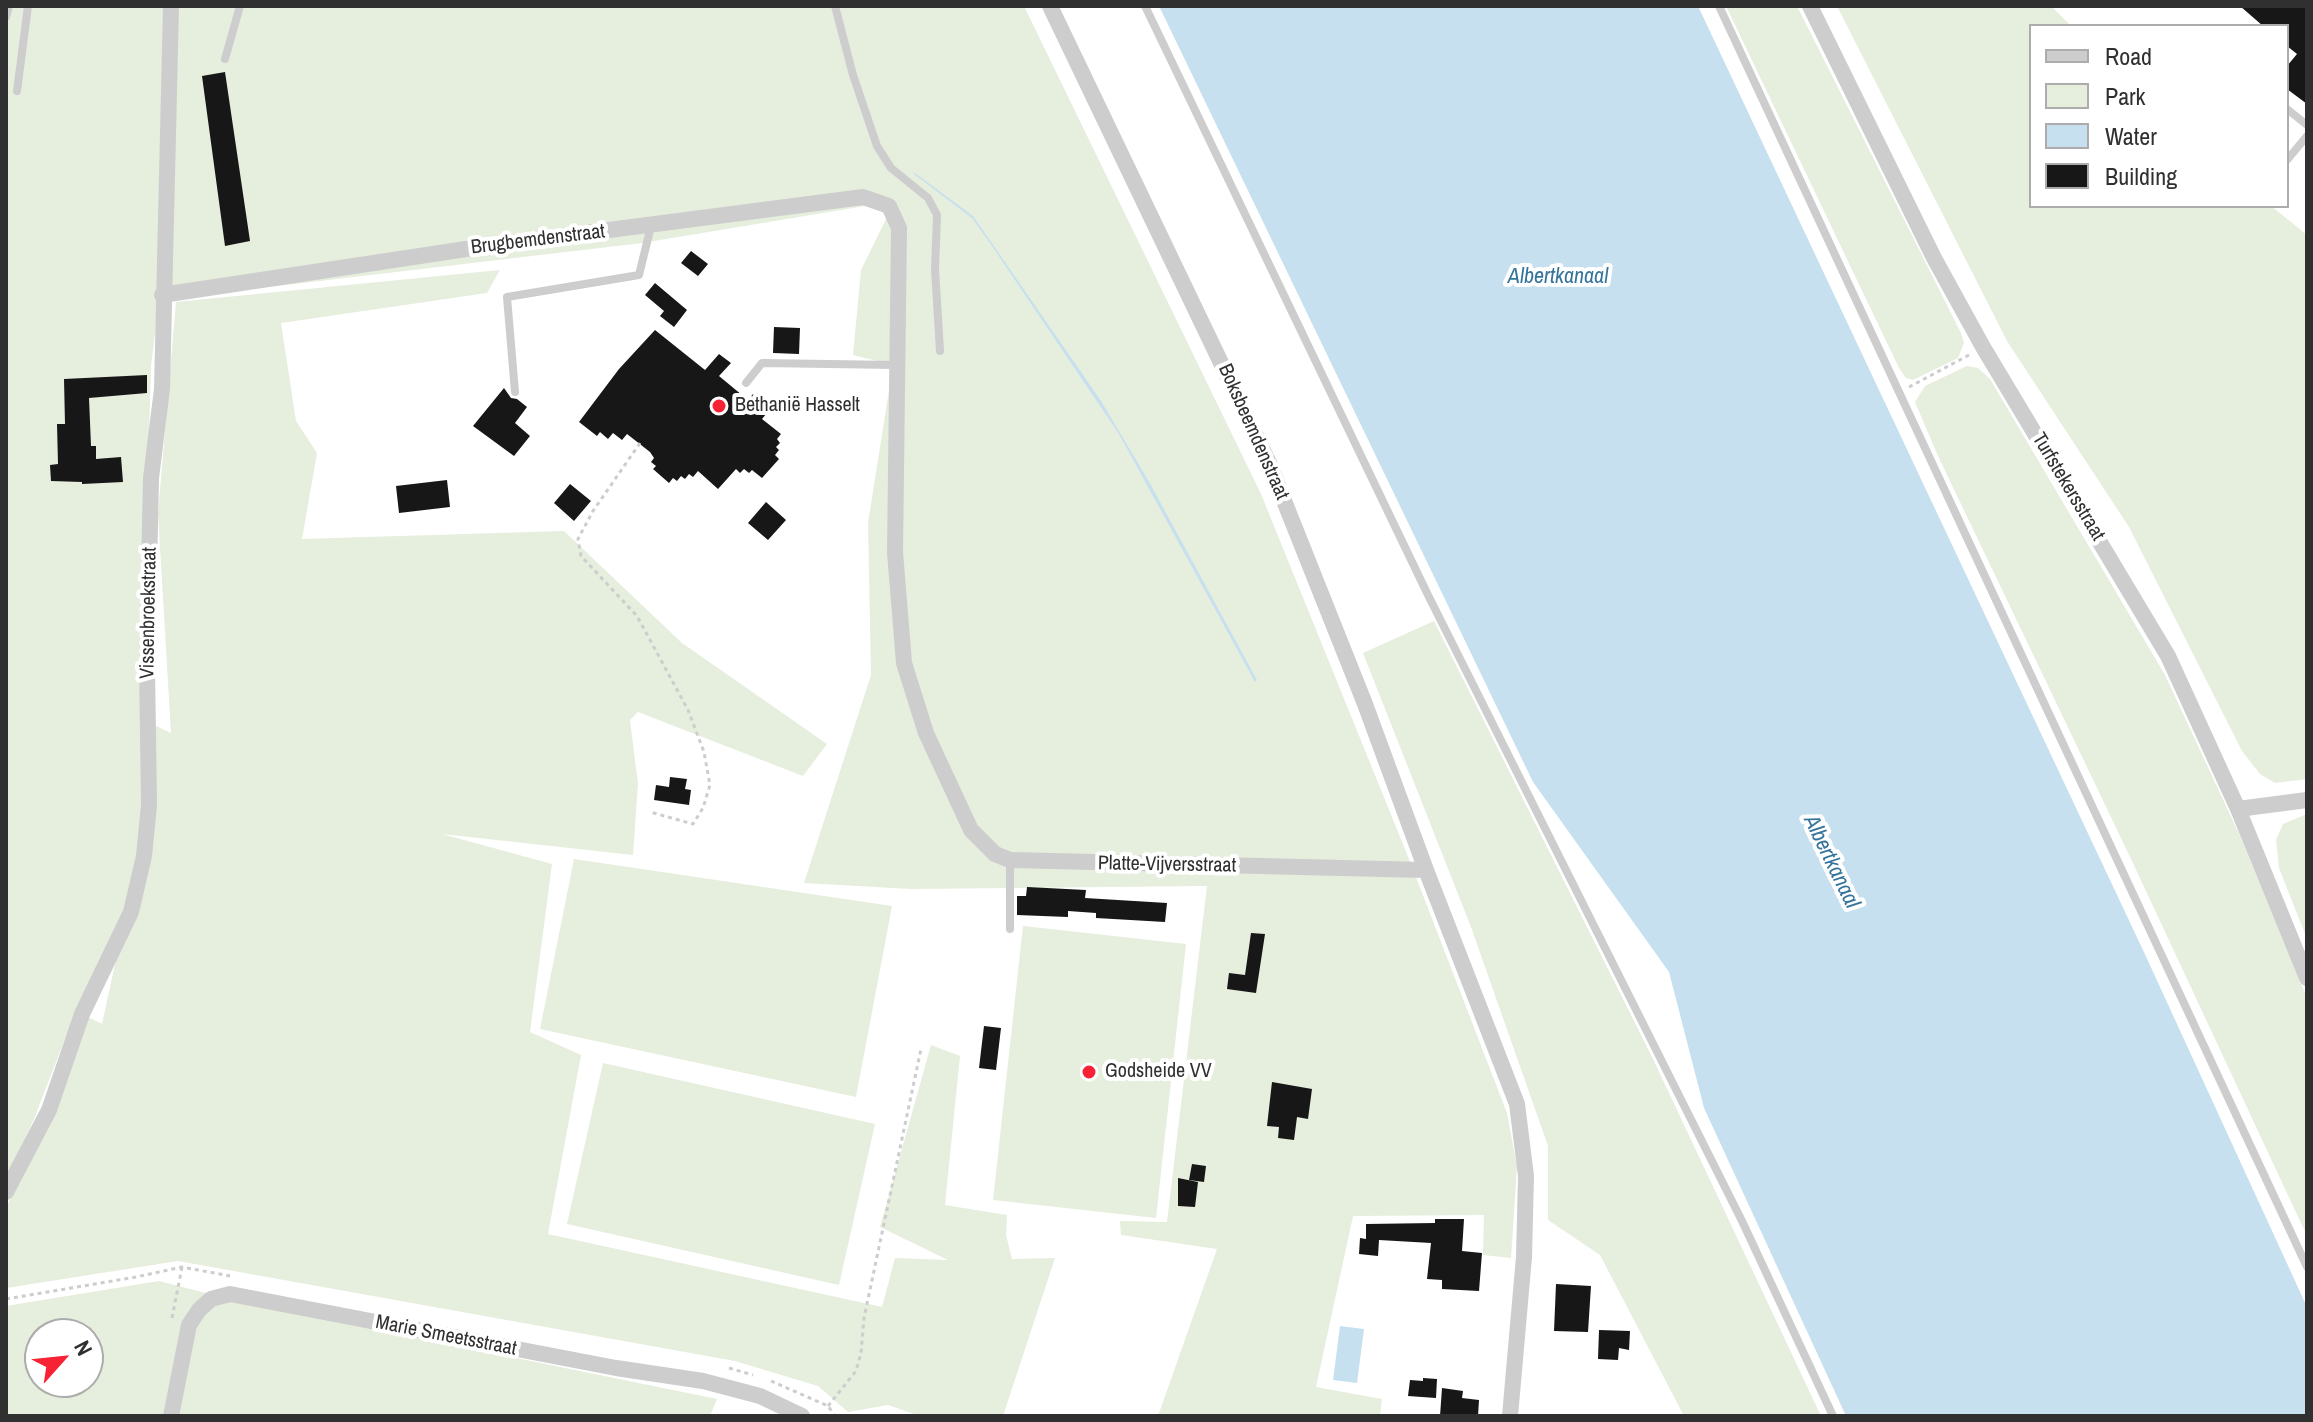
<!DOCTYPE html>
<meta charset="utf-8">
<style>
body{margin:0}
#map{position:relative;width:2313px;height:1422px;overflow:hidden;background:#fff;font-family:"Archivo Narrow",sans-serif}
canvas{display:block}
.frame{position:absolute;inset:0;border:8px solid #303030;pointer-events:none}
.legend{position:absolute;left:2029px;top:24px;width:260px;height:184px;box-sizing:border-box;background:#fff;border:2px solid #acacac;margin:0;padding:10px 14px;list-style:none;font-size:24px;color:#303030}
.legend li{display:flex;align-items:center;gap:16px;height:40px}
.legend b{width:40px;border:2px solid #acacac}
.north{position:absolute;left:24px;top:1318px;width:80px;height:80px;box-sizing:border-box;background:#fff;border:2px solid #acacac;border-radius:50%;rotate:63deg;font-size:22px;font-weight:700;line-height:32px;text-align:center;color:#303030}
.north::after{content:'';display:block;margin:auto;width:28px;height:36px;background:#f72233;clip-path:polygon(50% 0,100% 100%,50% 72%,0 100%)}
</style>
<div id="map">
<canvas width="2313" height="1422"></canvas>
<div class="frame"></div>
<ul class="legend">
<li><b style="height:10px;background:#cdcdcd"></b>Road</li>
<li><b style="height:22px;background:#e6eedd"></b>Park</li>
<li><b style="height:22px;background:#c7e0f0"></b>Water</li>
<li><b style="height:22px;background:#171717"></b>Building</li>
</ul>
<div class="north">N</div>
</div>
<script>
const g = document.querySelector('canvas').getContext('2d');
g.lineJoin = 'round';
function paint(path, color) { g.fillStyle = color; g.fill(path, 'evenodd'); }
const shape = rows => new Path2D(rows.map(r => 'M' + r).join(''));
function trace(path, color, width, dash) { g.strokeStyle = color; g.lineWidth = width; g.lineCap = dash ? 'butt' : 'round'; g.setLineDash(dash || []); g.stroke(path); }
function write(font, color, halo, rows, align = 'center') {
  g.font = font + ' "Archivo Narrow",sans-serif'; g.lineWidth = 8; g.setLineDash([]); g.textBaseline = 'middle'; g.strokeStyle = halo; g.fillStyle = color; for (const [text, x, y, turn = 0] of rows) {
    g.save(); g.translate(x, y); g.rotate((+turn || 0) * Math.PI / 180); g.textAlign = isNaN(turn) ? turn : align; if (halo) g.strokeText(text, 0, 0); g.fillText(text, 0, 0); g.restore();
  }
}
const green = shape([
 [6,6,1024,6,1261,494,1409,859,1507,1113,1517,1167,1511,1258,1483,1255,1484,1215,1353,1216,1316,1387,1382,1399,1380,1416,1158,1416,1217,1249,1121,1235,1120,1221,1167,1222,1207,886,911,889,804,883,871,675,868,523,893,365,853,355,861,270,895,201,642,243,167,299,158,307,151,367,141,719,171,733,158,513,176,302,500,270,487,293,281,323,296,421,317,453,302,539,564,531,682,643,827,744,803,776,638,712,630,720,638,784,633,855,442,834,552,864,530,1032,581,1055,548,1234,882,1307,895,1258,948,1260,880,1227,931,1045,960,1056,945,1205,1007,1215,1006,1235,1012,1259,1055,1258,1003,1416,920,1416,888,1405,848,1412,818,1386,735,1361,178,1261,6,1288,6,1208,47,1119,86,1016,102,1024,117,955,78,1005,34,1119,6,1181],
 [1726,6,1797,6,1961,333,1964,343,1958,358,1913,380,1906,378,1899,368],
 [1837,6,2051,6,2071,26,2031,26,2031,206,2271,206,2307,235,2307,779,2275,783,2260,774,2242,751,2129,527,2007,341],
 [1967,366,1978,368,1990,379,2165,675,2240,836,2307,998,2307,1236,2131,859,1938,456,1915,402,1925,386],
 [1434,621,1653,1059,1821,1416,1684,1416,1600,1255,1548,1220,1548,1146,1471,927,1363,653],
 [2307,814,2307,939,2279,868,2276,840,2283,824],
 [574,859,892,906,856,1097,540,1029],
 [1023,926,1186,944,1156,1218,993,1200],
 [603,1063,875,1124,839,1285,567,1224],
 [159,1281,237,1301,717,1399,710,1416,6,1416,6,1306],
 [40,1334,88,1334,88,1382,40,1382]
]);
const water = shape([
 [1159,6,1698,6,2143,950,2307,1307,2307,1416,1846,1416,1704,1108,1669,972,1533,782],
 [915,173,973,216,1101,401,1148,480,1257,680,1255,682,1119,434,992,246,972,218,914,174],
 [1340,1326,1364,1329,1357,1383,1333,1380]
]);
const building = shape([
 [2240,6,2307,6,2307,104,2287,89,2287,66,2297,54,2287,46,2287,26,2263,26],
 [225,72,250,241,225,246,202,76],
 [691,251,708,264,698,276,681,263],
 [655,283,687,310,674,327,660,316,664,311,645,295],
 [774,327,800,328,799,354,773,353],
 [655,330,705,370,719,354,731,363,719,376,748,400,753,394,771,408,762,419,781,434,777,439,780,443,776,447,779,450,775,455,779,459,762,478,752,470,749,473,744,469,740,473,736,469,718,489,698,471,693,477,689,474,685,479,681,476,677,481,673,478,669,483,653,469,656,466,651,462,654,458,650,452,627,434,622,440,613,433,608,439,600,432,597,436,579,422,619,369],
 [147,375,147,393,89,398,91,446,96,446,96,459,121,457,123,482,82,484,82,482,51,481,50,465,58,464,57,424,65,424,64,379],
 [504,388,511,398,517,399,527,407,515,423,530,436,514,456,473,426],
 [447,480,450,507,399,513,396,486],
 [570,484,591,501,574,521,554,503],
 [766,502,786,520,768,540,748,523],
 [670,777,687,779,685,789,691,790,689,805,654,800,656,785,669,787],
 [1027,887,1086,890,1085,898,1167,903,1165,922,1096,918,1096,913,1068,911,1068,917,1017,915,1017,896,1026,896],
 [1251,933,1265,934,1256,993,1227,989,1229,973,1245,975],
 [984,1026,1001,1028,996,1070,979,1068],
 [1272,1082,1312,1089,1308,1119,1297,1117,1294,1140,1278,1138,1279,1127,1267,1126],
 [1192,1164,1206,1166,1204,1182,1189,1180],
 [1178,1178,1198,1182,1195,1207,1178,1206],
 [1435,1219,1464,1219,1462,1251,1482,1253,1479,1291,1442,1289,1442,1280,1427,1279,1431,1243,1379,1240,1378,1256,1359,1254,1360,1238,1366,1239,1366,1224,1435,1223],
 [1556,1284,1591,1286,1588,1332,1554,1331],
 [1599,1330,1630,1331,1629,1350,1619,1348,1618,1360,1598,1359],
 [1423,1378,1437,1379,1436,1398,1408,1396,1410,1380,1423,1381],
 [1442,1388,1463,1391,1462,1398,1479,1400,1478,1416,1440,1416]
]);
const path = shape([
 [1909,387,1969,355],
 [640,443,593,511,578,539,581,556,637,616,688,710,704,752,710,785,703,808,693,824,650,812],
 [6,1299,136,1277,182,1267,230,1276],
 [172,1318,182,1267],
 [729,1368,753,1375],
 [771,1381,828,1406,835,1416],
 [828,1406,856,1371,861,1353,864,1318,921,1049]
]);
const lane = shape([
 [835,6,853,75,877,146,891,168,928,198,937,215,935,269,940,351],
 [1145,6,1427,593,1742,1221,1833,1416],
 [1719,6,2307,1267],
 [6,17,9,6],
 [225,59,240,6],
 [17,91,28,6],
 [2287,109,2307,125],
 [2287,160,2307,136],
 [746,383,762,363,896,365],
 [515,392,507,297,639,275,651,226],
 [1010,929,1010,860]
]);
const street = shape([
 [1050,6,1269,463,1365,704,1426,870,1517,1104,1526,1176,1524,1257,1510,1416],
 [1810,6,1934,258,1983,347,2168,656,2238,809,2307,978],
 [162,295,486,246,863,197,889,206,899,228,895,552,904,663,926,733,971,830,995,854,1010,860,1426,870],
 [2238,809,2307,800],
 [6,1192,49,1110,82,1014,131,912,144,856,149,805,147,665,151,478,162,389,171,6],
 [171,1416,189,1325,199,1310,211,1299,230,1294,616,1368,703,1381,760,1396,802,1416]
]);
const markers = [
 [719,406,8,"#f72233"],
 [1089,1072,8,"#f72233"]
];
const streetNames = [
 ["Brugbemdenstraat",538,240,-7],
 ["Boksbeemdenstraat",1253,432,66],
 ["Turfstekersstraat",2068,487,59],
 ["Vissenbroekstraat",149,613,-89],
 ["Platte-Vijversstraat",1167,865,1],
 ["Marie Smeetsstraat",446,1336,11]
];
const poiNames = [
 ["Bethanië Hasselt",735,406],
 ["Godsheide VV",1105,1072]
];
const waterNames = [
 ["Albertkanaal",1558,277],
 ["Albertkanaal",1831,862,64]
];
paint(green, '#e6eedd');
paint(water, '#c7e0f0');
paint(building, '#171717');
trace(path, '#cdcdcd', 3, [4, 4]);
trace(lane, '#cdcdcd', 8);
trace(street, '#cdcdcd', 16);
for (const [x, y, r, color] of markers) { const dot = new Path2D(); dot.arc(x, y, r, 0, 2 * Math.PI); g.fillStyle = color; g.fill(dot); trace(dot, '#fff', 3); }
write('20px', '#303030', '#fff', streetNames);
write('20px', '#303030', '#fff', poiNames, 'left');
write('italic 22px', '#35749b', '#fff', waterNames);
</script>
